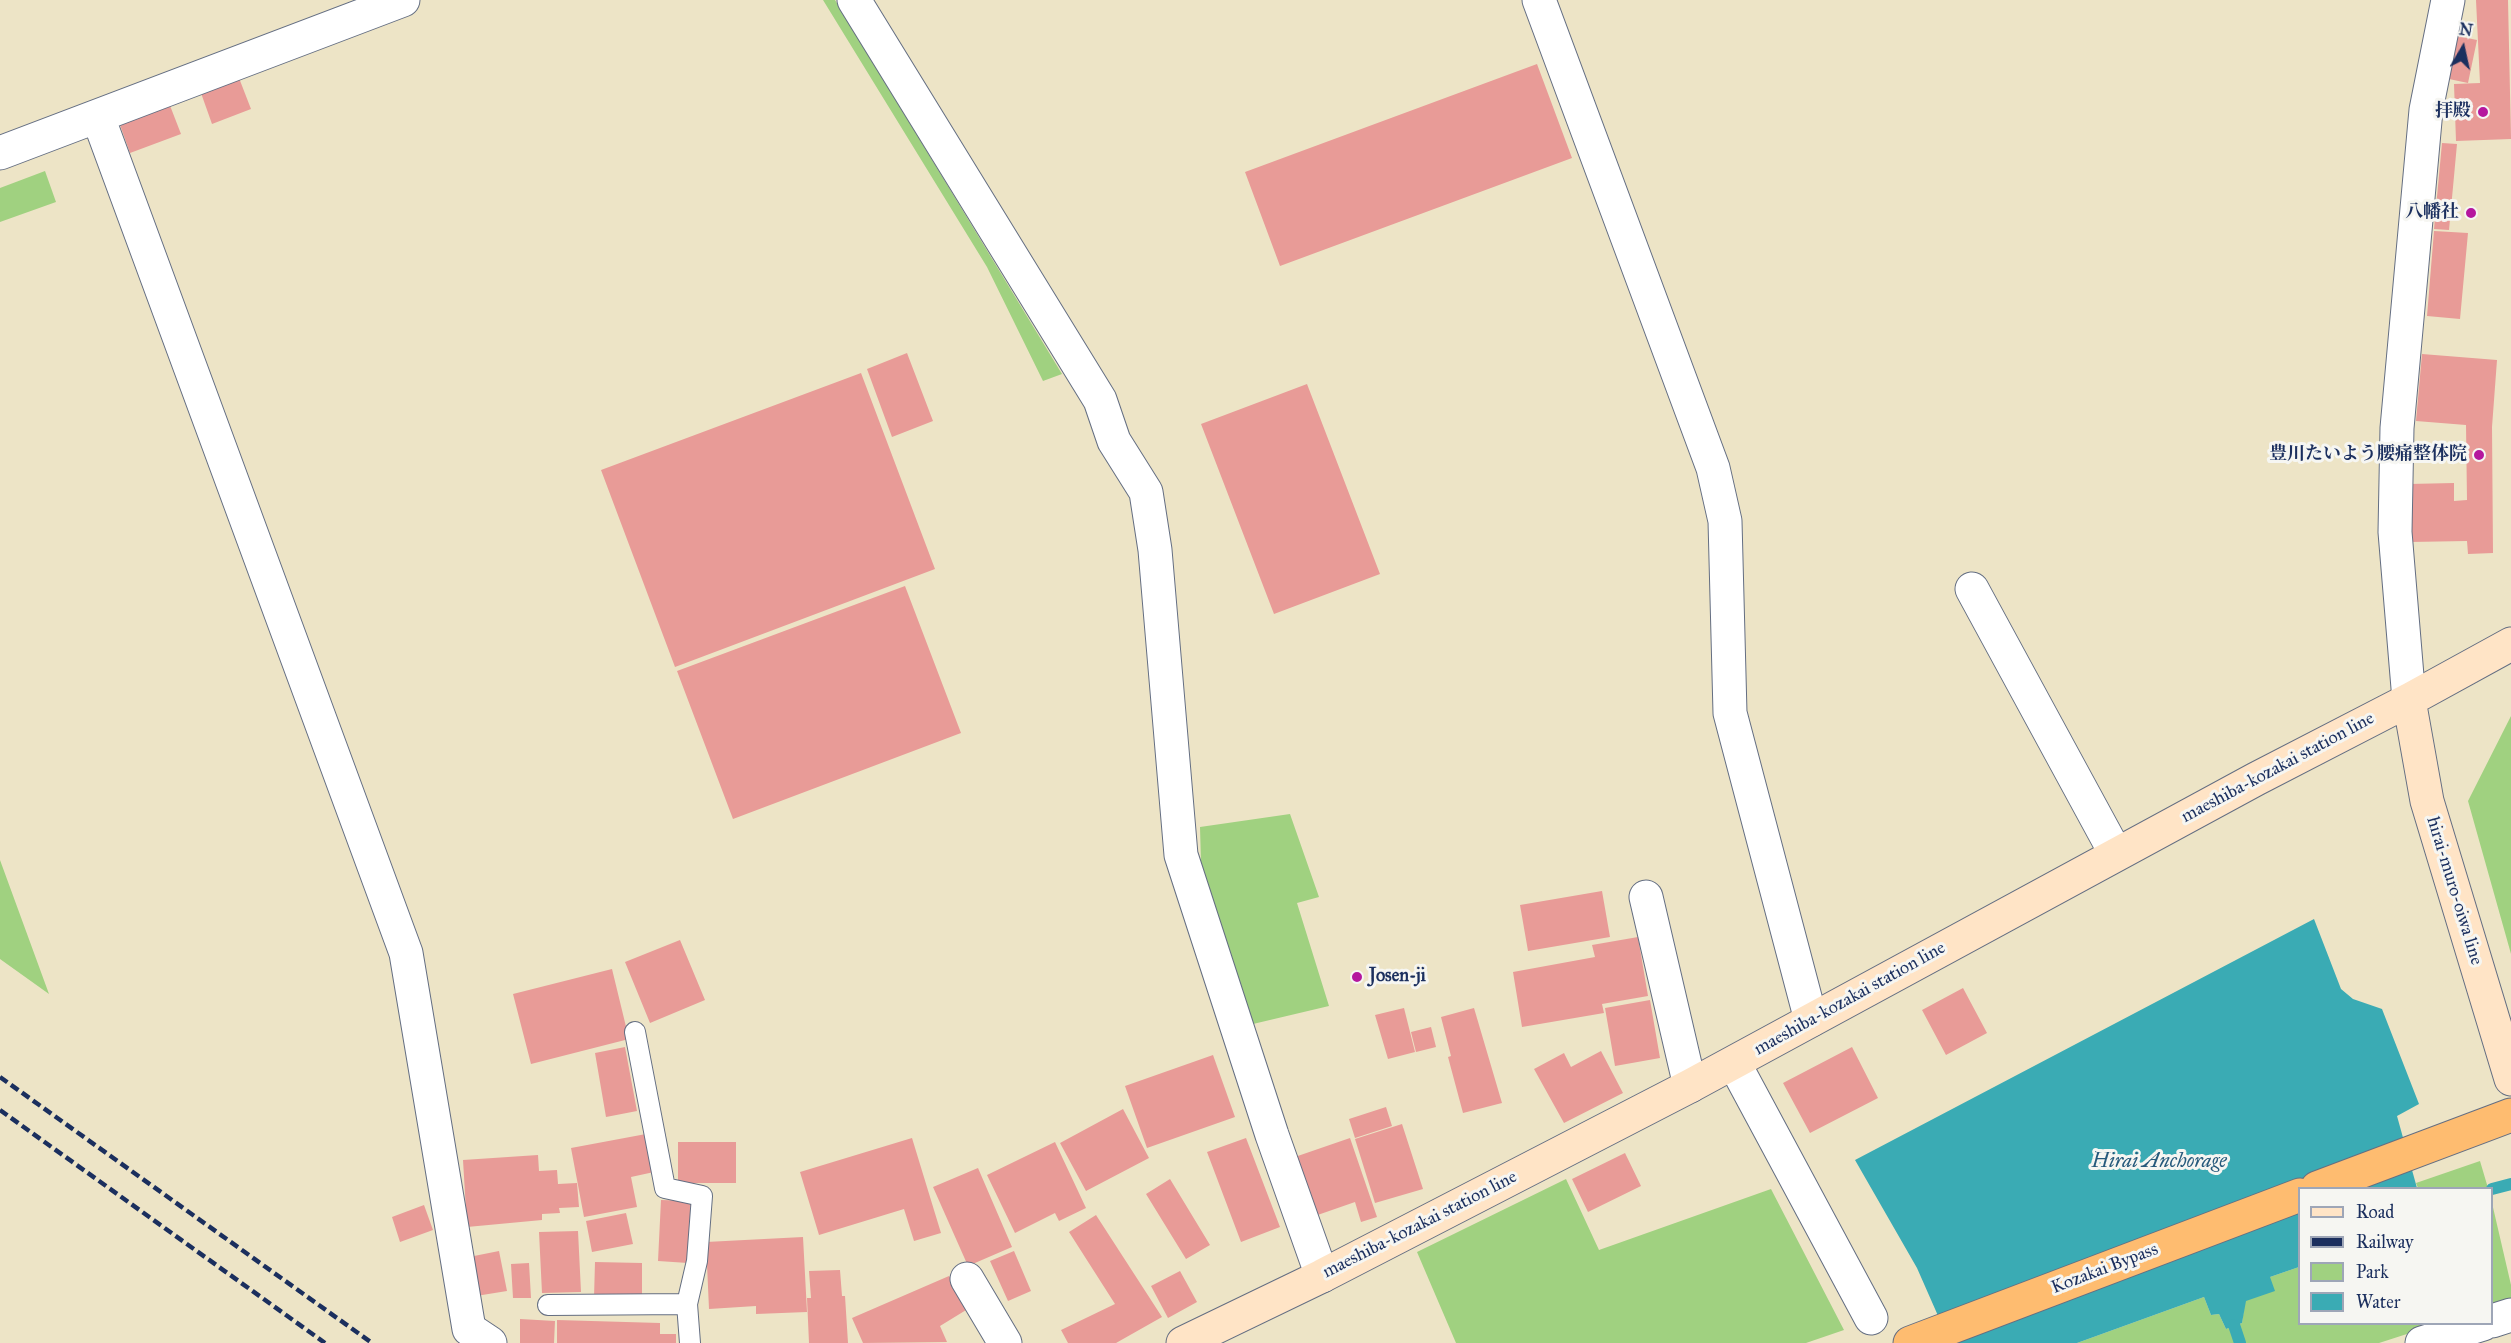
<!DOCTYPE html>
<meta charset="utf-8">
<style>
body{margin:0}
#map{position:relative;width:2511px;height:1343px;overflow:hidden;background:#ede4c6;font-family:"IM FELL Great Primer",serif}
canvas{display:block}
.legend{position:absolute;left:2298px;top:1187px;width:195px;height:138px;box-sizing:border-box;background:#f6f6f2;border:2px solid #9ea6b7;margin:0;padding:8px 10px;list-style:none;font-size:18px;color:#1b2f5e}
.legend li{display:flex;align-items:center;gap:12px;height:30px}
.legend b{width:30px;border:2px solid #9ea6b7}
.north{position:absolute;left:2433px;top:18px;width:60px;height:60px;-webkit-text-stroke:4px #f6f6f2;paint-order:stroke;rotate:9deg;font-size:16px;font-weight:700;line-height:24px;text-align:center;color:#1b2f5e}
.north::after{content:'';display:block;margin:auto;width:21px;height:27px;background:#1b2f5e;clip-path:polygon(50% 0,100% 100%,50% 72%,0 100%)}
</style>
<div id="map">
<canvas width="2511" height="1343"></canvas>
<ul class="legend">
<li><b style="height:8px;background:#ffe4c6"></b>Road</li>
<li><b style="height:8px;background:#1b2f5e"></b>Railway</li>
<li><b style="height:16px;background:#a0d180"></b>Park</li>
<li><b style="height:16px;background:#3aabb4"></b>Water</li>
</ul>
<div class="north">N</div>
</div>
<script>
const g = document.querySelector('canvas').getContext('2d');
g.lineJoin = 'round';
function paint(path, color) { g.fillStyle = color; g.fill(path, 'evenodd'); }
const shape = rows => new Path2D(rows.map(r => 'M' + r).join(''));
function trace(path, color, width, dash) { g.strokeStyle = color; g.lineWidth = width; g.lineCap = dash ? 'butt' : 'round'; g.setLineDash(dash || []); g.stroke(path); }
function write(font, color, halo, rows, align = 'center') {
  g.font = font + ' "IM FELL Great Primer","Noto Serif JP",serif'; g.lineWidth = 6; g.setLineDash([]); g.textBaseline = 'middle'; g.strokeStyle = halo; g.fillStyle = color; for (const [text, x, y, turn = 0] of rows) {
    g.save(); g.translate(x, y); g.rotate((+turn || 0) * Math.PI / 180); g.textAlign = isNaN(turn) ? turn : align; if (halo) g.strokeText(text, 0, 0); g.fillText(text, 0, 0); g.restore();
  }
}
const green = shape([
 [823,0,835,0,1062,374,1043,381,987,267],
 [45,171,56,202,0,222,0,188],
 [2511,716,2511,954,2468,801],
 [1290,814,1319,897,1297,903,1329,1006,1253,1024,1201,863,1200,827],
 [0,860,49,994,0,959],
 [2480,1161,2488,1188,2418,1188,2416,1183],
 [1566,1179,1599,1250,1771,1189,1844,1330,1806,1343,1456,1343,1417,1252],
 [2492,1203,2511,1285,2511,1299,2492,1306],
 [2299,1267,2300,1324,2438,1324,2379,1343,2077,1343,2204,1297,2211,1315,2219,1314,2226,1329,2242,1323,2245,1301,2270,1277]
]);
const water = shape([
 [2314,919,2341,989,2353,999,2382,1009,2419,1104,2397,1116,2417,1188,2300,1188,2299,1267,2270,1277,2275,1291,2246,1301,2242,1323,2226,1329,2219,1314,2211,1315,2204,1297,2077,1343,1950,1343,1917,1268,1855,1160]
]);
const stream = shape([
 [2492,1189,2511,1184],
 [2234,1325,2240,1343]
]);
const building = shape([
 [2476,0,2508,0,2511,139,2456,141,2454,84,2480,83],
 [2457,36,2477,40,2468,83,2449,79],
 [1537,64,1572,158,1280,266,1245,172],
 [239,78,251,109,212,124,201,93],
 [169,103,181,134,130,153,119,122],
 [2442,143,2457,144,2449,230,2434,229],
 [2434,231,2468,233,2460,319,2427,316],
 [907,353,933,421,892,437,867,369],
 [2422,354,2497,360,2492,427,2493,553,2468,554,2467,541,2410,542,2409,484,2454,483,2454,501,2467,500,2466,425,2416,421],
 [861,373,935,569,675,667,601,470],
 [1307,384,1380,574,1274,614,1201,424],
 [905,586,961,733,733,819,677,671],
 [1602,891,1610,937,1528,951,1520,905],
 [1638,937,1648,996,1602,1004,1604,1013,1522,1027,1513,972,1595,957,1592,945],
 [680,940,705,1000,650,1023,625,962],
 [612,969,629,1039,531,1064,513,994],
 [1963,988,1987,1033,1946,1055,1922,1010],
 [1650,1000,1660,1058,1615,1066,1605,1008],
 [1404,1008,1415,1052,1388,1059,1375,1015],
 [1474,1008,1502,1103,1463,1113,1448,1057,1451,1056,1441,1017],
 [1431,1027,1436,1047,1416,1052,1411,1032],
 [625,1047,637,1111,606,1117,595,1053],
 [1852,1047,1878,1098,1810,1133,1783,1083],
 [1601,1051,1623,1093,1564,1123,1534,1069,1564,1053,1571,1067],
 [1213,1055,1235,1117,1147,1148,1125,1086],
 [1386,1107,1392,1126,1355,1138,1349,1119],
 [1123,1109,1149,1158,1086,1191,1060,1143],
 [1402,1124,1423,1189,1375,1203,1355,1139],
 [646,1134,654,1172,631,1177,637,1207,584,1217,571,1148],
 [912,1138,941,1233,914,1241,904,1209,819,1235,800,1172],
 [1246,1138,1280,1227,1241,1242,1207,1152],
 [1350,1138,1377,1217,1361,1222,1355,1202,1309,1218,1289,1159],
 [678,1142,736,1142,736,1183,678,1183],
 [1055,1142,1086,1208,1059,1221,1055,1213,1015,1233,987,1175],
 [1625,1153,1641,1186,1588,1212,1572,1179],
 [538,1155,539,1171,557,1170,558,1184,577,1183,579,1207,559,1208,560,1213,542,1214,542,1220,467,1227,463,1160],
 [978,1168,1012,1247,968,1266,933,1187],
 [1170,1179,1210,1245,1186,1259,1146,1194],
 [661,1200,691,1201,688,1263,658,1261],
 [424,1205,433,1230,400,1242,392,1217],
 [626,1213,633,1244,592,1252,586,1221],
 [1096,1215,1162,1317,1116,1343,1068,1343,1061,1330,1115,1304,1069,1232],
 [578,1231,581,1292,542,1293,539,1232],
 [803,1237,807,1312,756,1314,756,1306,709,1309,706,1242],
 [499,1251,507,1291,476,1296,469,1257],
 [1014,1251,1031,1291,1008,1301,990,1261],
 [595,1262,642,1263,642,1298,594,1298],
 [529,1263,531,1298,513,1298,511,1264],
 [840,1270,842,1296,845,1296,848,1343,809,1343,807,1298,811,1298,809,1271],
 [1180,1271,1197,1302,1168,1318,1151,1286],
 [949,1276,971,1307,940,1326,947,1342,863,1343,852,1318],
 [520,1319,555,1321,554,1343,520,1343],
 [557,1320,660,1323,660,1334,676,1334,676,1343,557,1343]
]);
const lane = shape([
 [635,1032,665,1188,702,1196,697,1261,687,1304,690,1343],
 [548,1305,687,1304]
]);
const street = shape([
 [854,0,1100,400,1114,441,1146,492,1155,550,1181,855,1272,1135,1322,1276],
 [1539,0,1713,468,1725,521,1730,713,1811,1020],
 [98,117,406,953,469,1329,490,1343],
 [0,153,403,0],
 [1972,589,2116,854],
 [2409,700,2395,532,2397,428,2426,110,2448,0],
 [1646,897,1690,1086],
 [1734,1063,1871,1318],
 [967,1279,1005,1343],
 [2492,1321,2511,1315],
 [2422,1343,2483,1324]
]);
const secondary = shape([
 [2409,700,2427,801,2511,1079],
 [1183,1343,1322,1276,1690,1086,2256,779,2409,700,2511,644]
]);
const highway = shape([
 [2317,1188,2511,1115],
 [1910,1343,2300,1195]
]);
const rail = shape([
 [0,1077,372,1343],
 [0,1110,325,1343]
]);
const markers = [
 [2483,112,6,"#b5179e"],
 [2471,213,6,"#b5179e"],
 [2479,455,6,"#b5179e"],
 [1357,977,6,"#b5179e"]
];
const poiNames = [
 ["拝殿",2471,112],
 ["八幡社",2459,213],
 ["豊川たいよう腰痛整体院",2467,455],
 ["Josen-ji",1369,977,"left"]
];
const streetNames = [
 ["maeshiba-kozakai station line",2278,768,-28],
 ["hirai-muro-oiwa line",2454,891,73],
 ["maeshiba-kozakai station line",1850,999,-29],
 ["maeshiba-kozakai station line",1420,1225,-27],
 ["Kozakai Bypass",2105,1269,-21]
];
const waterNames = [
 ["Hirai Anchorage",2159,1162]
];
paint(green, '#a0d180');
paint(water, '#3aabb4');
trace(stream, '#3aabb4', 12);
paint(building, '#e89b97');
trace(lane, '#646e82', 22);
trace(street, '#646e82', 35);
trace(secondary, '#646e82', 35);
trace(highway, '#646e82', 35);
trace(lane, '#fff', 20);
trace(street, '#fff', 33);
trace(secondary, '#ffe4c6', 33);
trace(highway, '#febc70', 33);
trace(rail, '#1b2f5e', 4.5, [9, 4.5]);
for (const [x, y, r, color] of markers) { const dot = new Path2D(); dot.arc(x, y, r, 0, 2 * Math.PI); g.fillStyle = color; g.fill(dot); trace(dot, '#f6f6f2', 2); }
write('bold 18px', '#1b2f5e', '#f6f6f2', poiNames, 'right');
write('18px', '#1b2f5e', '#f6f6f2', streetNames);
write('italic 20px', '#265a7c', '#f6f6f2', waterNames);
</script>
